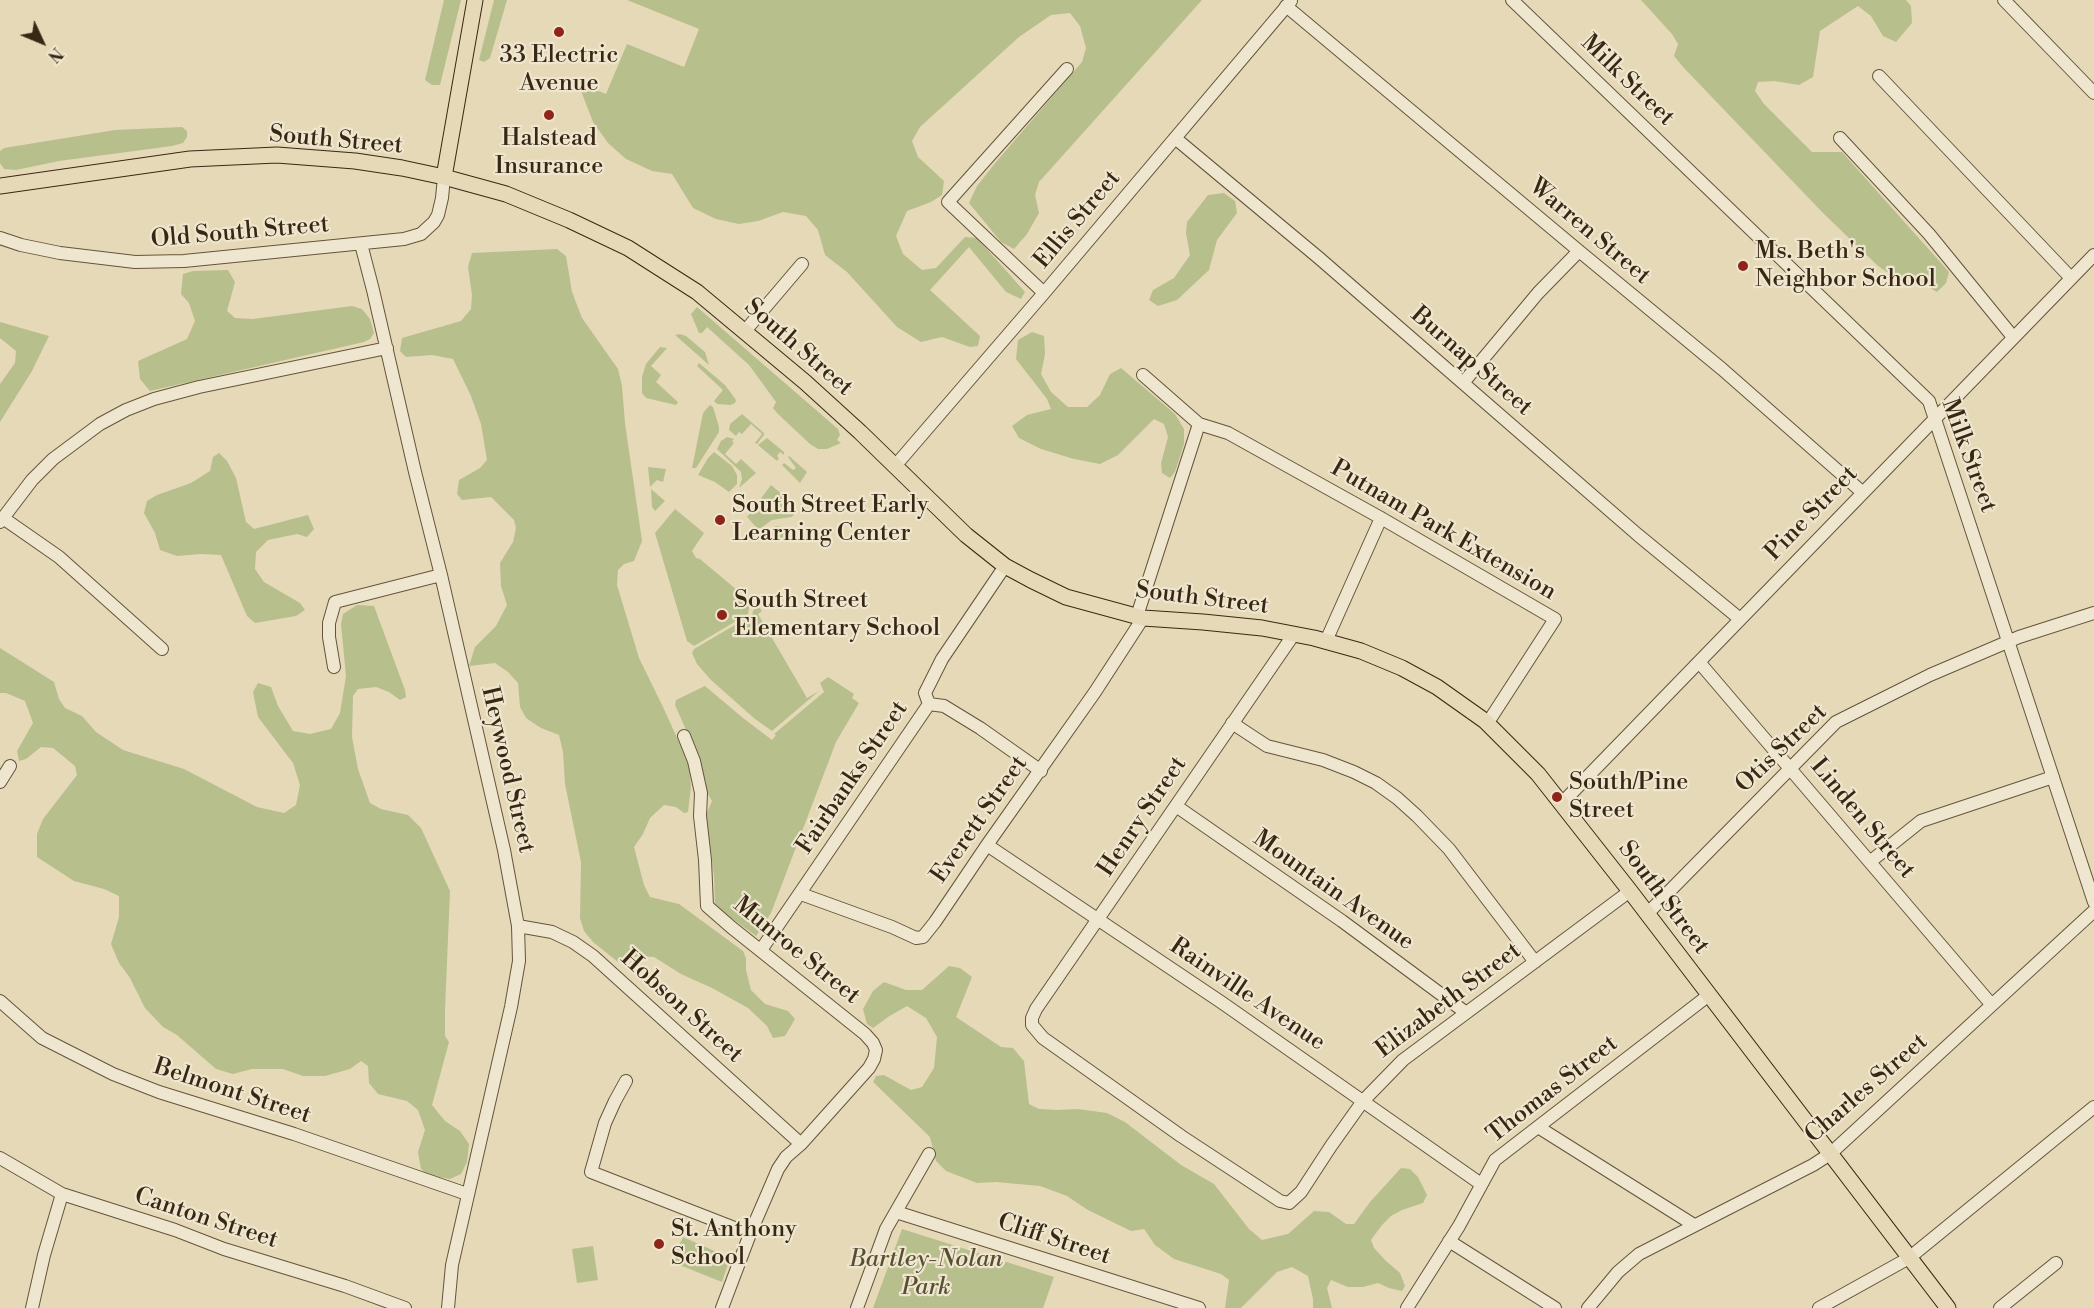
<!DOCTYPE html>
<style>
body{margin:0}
#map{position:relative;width:2094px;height:1308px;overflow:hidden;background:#e6d9b7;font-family:"Libre Bodoni",serif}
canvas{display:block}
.north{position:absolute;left:12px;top:12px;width:60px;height:60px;-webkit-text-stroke:4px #efe6d0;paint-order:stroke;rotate:134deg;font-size:16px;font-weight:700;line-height:24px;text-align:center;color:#382813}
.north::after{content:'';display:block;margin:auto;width:21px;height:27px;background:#382813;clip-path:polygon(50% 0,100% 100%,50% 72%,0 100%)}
</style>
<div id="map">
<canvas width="2094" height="1308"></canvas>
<div class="north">N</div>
</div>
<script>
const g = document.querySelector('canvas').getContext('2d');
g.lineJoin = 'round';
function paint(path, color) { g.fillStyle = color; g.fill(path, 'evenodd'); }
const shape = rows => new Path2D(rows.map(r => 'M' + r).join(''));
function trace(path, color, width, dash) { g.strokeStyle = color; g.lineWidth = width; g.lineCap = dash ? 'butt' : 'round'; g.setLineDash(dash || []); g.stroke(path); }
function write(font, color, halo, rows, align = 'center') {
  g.font = font + ' "Libre Bodoni",serif'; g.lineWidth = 4.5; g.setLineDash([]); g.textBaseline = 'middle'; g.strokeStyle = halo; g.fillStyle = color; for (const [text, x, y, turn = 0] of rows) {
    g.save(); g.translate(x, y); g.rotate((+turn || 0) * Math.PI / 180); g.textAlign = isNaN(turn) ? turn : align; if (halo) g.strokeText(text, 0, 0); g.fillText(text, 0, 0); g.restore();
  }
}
const green = shape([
 [444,0,461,0,440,85,432,85,425,80],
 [494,0,507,0,490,58,484,62,479,60],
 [627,0,1202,0,1039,182,1035,195,1039,213,1027,234,1014,249,1001,242,969,203,977,186,996,162,1082,62,1086,48,1080,26,1070,13,1051,15,1019,37,920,127,912,141,918,157,944,181,942,195,931,202,907,211,896,236,903,254,922,270,936,268,965,237,977,238,1025,292,1021,299,1006,292,969,247,930,290,980,336,978,346,970,347,942,337,921,342,897,327,847,272,825,255,818,230,806,216,783,212,758,221,739,224,716,219,693,208,672,174,652,171,626,159,608,143,593,122,578,83,606,94,627,44,684,67,699,29],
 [1641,0,1906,0,1911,6,1912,23,1896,42,1883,36,1871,16,1858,6,1820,31,1813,77,1799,85,1774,81,1758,82,1755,91,1764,104,1812,152,1842,152,1949,272,1946,283,1937,292,1911,277,1894,277,1878,266,1823,213,1684,68,1674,56,1678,44,1672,34],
 [182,127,187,131,187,137,183,143,172,146,59,161,16,170,4,169,0,163,0,151,4,148,115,130],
 [1224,193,1235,201,1237,213,1217,240,1209,270,1177,300,1158,306,1149,300,1153,290,1174,278,1190,255,1186,233,1187,222,1208,195],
 [557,249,566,256,572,292,582,318,618,369,622,386,625,423,642,541,634,561,624,564,618,570,617,585,639,658,663,707,689,764,691,787,688,812,684,813,676,807,664,805,650,818,643,834,634,847,644,885,650,897,679,904,743,951,746,958,746,970,751,990,765,1004,788,1011,795,1019,785,1036,773,1038,767,1026,748,1008,712,988,681,974,654,957,639,956,618,962,593,942,584,931,580,918,581,862,565,784,563,752,559,735,541,728,526,718,520,707,518,683,508,672,495,663,469,666,475,647,496,626,507,605,501,586,500,563,513,542,516,528,514,520,491,497,462,500,457,494,459,480,480,468,487,460,481,424,471,396,453,359,432,355,406,357,400,351,402,338,461,321,471,309,472,295,468,267,472,253],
 [228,270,235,282,227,311,235,318,253,319,352,306,362,309,370,319,374,333,370,339,364,342,150,391,140,379,138,361,187,339,195,321,189,303,181,294,183,274,193,271],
 [697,307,838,429,840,435,837,440,841,443,827,449,818,449,810,444,778,414,773,408,776,402,749,365,707,327,702,333,699,333,691,314],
 [0,322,49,336,32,371,0,422,0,384,15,363,16,351,0,338],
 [1032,332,1044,336,1045,354,1041,374,1051,392,1068,407,1087,407,1100,395,1110,374,1121,368,1175,414,1184,429,1184,444,1175,472,1170,478,1162,473,1161,463,1168,437,1164,424,1154,419,1118,455,1100,464,1074,459,1041,449,1019,438,1012,426,1027,415,1051,409,1047,399,1016,359,1018,340],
 [680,334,686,336,705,352,709,365,675,335],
 [660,347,667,348,651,366,661,375,656,382,678,402,676,405,646,398,642,393,642,377,646,364],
 [699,363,725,385,736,400,735,403,730,405,717,404,714,401,723,390,697,366],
 [710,405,713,407,719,427,719,432,696,468,692,468,703,413],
 [742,414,764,433,764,435,757,444,755,443,762,434,751,424,742,434,739,432,736,436,729,430,730,424],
 [727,437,734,439,732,441,734,443,725,454,736,464,741,459,756,473,739,488,742,479,741,472,717,449,721,441],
 [767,438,784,452,784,455,780,452,777,456,779,458,777,461,758,445],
 [714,452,732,466,737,475,737,484,729,492,715,482,698,475,708,458],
 [219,453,227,461,236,478,246,522,254,529,308,515,314,529,307,537,297,534,268,540,256,552,255,569,264,582,300,603,305,610,296,616,255,623,247,616,221,555,201,554,177,556,160,550,155,533,144,513,147,501,157,495,191,483,210,471,213,457],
 [789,456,807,472,800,483,782,465,784,463,793,470,796,468,788,457],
 [648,467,666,469,663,482,657,480,650,487],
 [771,485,789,500,784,506,794,515,791,517,772,520,761,528,757,528,747,517],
 [651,489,665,501,655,511,652,507],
 [675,509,704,533,692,551,696,558,700,559,750,601,748,614,694,646,687,641,655,533],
 '769 534a8 8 0 1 1 16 0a8 8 0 1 1-16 0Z',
 [756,601,761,604,759,607,762,611,758,614,807,698,819,691,772,731,755,719,711,680,697,664,692,653,694,649,752,615],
 [357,605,374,606,405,690,406,697,400,700,389,692,376,687,358,689,353,696,352,737,358,769,370,803,381,809,408,815,421,828,450,891,445,1010,445,1036,449,1042,432,1105,445,1121,460,1131,469,1144,467,1162,461,1174,450,1179,428,1175,421,1169,418,1152,425,1130,418,1110,407,1101,378,1094,369,1083,368,1066,361,1061,350,1069,325,1076,303,1076,283,1069,252,1069,233,1074,216,1069,177,1035,163,1027,145,1008,130,978,119,963,111,944,119,917,119,896,104,889,74,881,37,857,37,834,43,819,77,775,75,766,53,748,41,747,26,759,19,761,17,751,33,723,25,701,6,693,0,693,0,648,54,682,59,699,65,708,82,716,96,732,123,750,184,769,257,807,284,813,296,805,300,785,293,763,258,717,253,692,258,683,271,687,278,706,293,731,310,734,331,729,340,713,346,676,341,624,343,614],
 [828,677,854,694,852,698,859,703,836,742,771,913,756,936,715,906,714,876,706,815,712,801,705,789,691,741,675,705,676,700,705,686,743,718,772,740,776,735,774,734,824,692,820,683],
 [949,966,960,968,972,977,956,1017,1001,1047,1013,1048,1024,1061,1029,1104,1039,1109,1057,1110,1078,1109,1107,1113,1125,1122,1181,1165,1214,1184,1249,1229,1262,1240,1288,1234,1314,1211,1329,1212,1346,1224,1354,1224,1370,1202,1401,1168,1410,1169,1418,1177,1427,1195,1423,1203,1402,1210,1391,1216,1382,1225,1371,1240,1374,1248,1386,1261,1400,1273,1405,1286,1402,1291,1389,1288,1378,1283,1363,1287,1348,1287,1331,1280,1327,1288,1332,1308,1313,1308,1313,1299,1308,1276,1292,1267,1277,1272,1241,1308,1225,1308,1229,1280,1221,1274,1174,1259,1155,1245,1144,1229,1131,1231,1088,1210,1067,1196,1040,1186,996,1182,977,1183,946,1171,936,1161,930,1137,873,1082,876,1076,884,1075,911,1090,922,1087,934,1068,937,1037,926,1018,907,1006,888,1017,873,1028,867,1024,863,1009,873,991,884,982,906,990,922,990],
 [902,1229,1054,1277,1043,1308,873,1308],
 [683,1237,730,1258,722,1282,672,1262],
 [593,1246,598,1280,577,1283,572,1249]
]);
const minor = shape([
 [1512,0,1929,401,2094,902],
 [2004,0,2094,93],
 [1286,6,1579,251,1722,369,1862,492],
 [1879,76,2071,278],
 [1175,138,1319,258,1638,535,1740,619],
 [1840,138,1929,234,2013,337],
 [0,238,21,245,60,253,135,262,184,261,404,239,421,234,434,222,438,215,442,198,444,177],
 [361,244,373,290,415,472,441,575,504,850,518,926,519,961,511,1007,452,1265,448,1308],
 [1044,293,948,202,1067,69],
 [745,331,802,264],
 [1143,375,1199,424,1228,433,1381,518,1555,619,1487,724],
 [1463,383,1538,293,1579,251],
 [895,466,1044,293,1291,1],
 [3,518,59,557,162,649],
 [0,522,32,480,53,459,100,424,126,410,154,399,199,387,387,348],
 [1137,616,1199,424],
 [1294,634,1036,1009,1032,1018,1032,1025,1043,1038,1181,1136,1280,1201,1289,1203,1301,1192,1331,1146,1363,1101,1403,1060,1630,891],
 [1326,641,1381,518],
 [1699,662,1991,1004],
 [334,667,329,637,329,623,335,602,441,575],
 [929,704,944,706,980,728,1041,771],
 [1232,723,1267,746,1323,760,1354,772,1376,783,1397,798,1417,816,1449,849,1535,962],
 [684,736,694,761,701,793,700,816,705,860,707,906,731,927,865,1034,873,1043,876,1050,874,1059,869,1068,801,1144,786,1157,778,1169,750,1234,722,1308],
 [0,782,10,766],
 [1562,803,2094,255],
 [1176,806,1342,921,1465,1012],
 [987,845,1221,1002,1481,1184],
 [1871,861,1921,821,2053,777],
 [801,894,892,927,916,938,923,937,935,922,987,845,1095,692,1143,618],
 [1647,914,1836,722,1930,675,2019,637,2094,613],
 [518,926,552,932,573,942,593,956,801,1144],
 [761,950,929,704,925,693,942,659,1005,566],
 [0,1001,42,1038,113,1074,159,1092,294,1134,467,1194],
 [626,1081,615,1101,605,1123,591,1172,750,1234],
 [1538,1127,1694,1225],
 [0,1158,62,1194,175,1230,224,1249,345,1286,405,1308],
 [896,1212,1199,1308],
 [1449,1241,1555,1308],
 [32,1308,44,1255,62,1194],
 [857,1308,886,1229,929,1154],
 [1407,1308,1459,1226,1495,1160,1709,995],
 [1588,1308,1618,1272,1639,1254,1813,1165,1830,1154,2094,911],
 [1819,1308,1909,1258,2094,1107],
 [2000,1308,2056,1263]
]);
const major = shape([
 [444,177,475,0],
 [0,186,190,159,277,155,355,161,402,168,444,177,506,194,569,220,628,248,697,292,805,382,860,432,966,535,1005,566,1031,580,1066,597,1143,618,1203,622,1262,628,1314,638,1361,651,1402,668,1437,687,1485,721,1538,774,1630,891,1948,1308]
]);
const markers = [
 [559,32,6,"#8f2418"],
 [549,115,6,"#8f2418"],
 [1743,266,6,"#8f2418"],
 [720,520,6,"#8f2418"],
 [722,615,6,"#8f2418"],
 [1557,797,6,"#8f2418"],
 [659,1244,6,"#8f2418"]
];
const poiNames = [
 ["33 Electric",559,56,"center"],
 ["Avenue",559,84,"center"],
 ["Halstead",549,139,"center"],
 ["Insurance",549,167,"center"],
 ["Ms. Beth's",1755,252],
 ["Neighbor School",1755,280],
 ["South Street Early",732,506],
 ["Learning Center",732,534],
 ["South Street",734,601],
 ["Elementary School",734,629],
 ["South/Pine",1569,783],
 ["Street",1569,811],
 ["St. Anthony",671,1230],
 ["School",671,1258]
];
const streetNames = [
 ["Milk Street",1627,81,44],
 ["South Street",336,141,5],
 ["Ellis Street",1078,220,-50],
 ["Warren Street",1589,232,40],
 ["Old South Street",240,233,-5],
 ["South Street",798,348,41],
 ["Burnap Street",1471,362,41],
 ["Milk Street",1968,456,70],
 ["Pine Street",1812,514,-46],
 ["Putnam Park Extension",1443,531,30],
 ["South Street",1202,599,7],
 ["Otis Street",1782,749,-44],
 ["Heywood Street",507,770,77],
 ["Fairbanks Street",853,778,-56],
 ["Henry Street",1143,817,-56],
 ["Linden Street",1862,819,50],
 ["Everett Street",980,820,-55],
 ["Mountain Avenue",1333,891,35],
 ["South Street",1663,898,53],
 ["Munroe Street",796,951,39],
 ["Rainville Avenue",1247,995,34],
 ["Elizabeth Street",1449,1001,-37],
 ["Hobson Street",681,1007,42],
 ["Charles Street",1867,1089,-41],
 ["Thomas Street",1553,1090,-38],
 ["Belmont Street",232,1092,18],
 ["Canton Street",206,1219,18],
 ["Cliff Street",1054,1240,18]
];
const parkNames = [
 ["Bartley-Nolan",926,1260],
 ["Park",926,1288]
];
paint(green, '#b7bf8d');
trace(minor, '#64543c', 14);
trace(major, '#382813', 17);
trace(minor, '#efe6d0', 12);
trace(major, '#e6d9b7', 15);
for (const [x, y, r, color] of markers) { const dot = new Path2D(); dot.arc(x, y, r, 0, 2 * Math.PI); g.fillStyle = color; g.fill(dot); trace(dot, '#efe6d0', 2); }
write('24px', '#382813', '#efe6d0', poiNames, 'left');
write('24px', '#382813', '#efe6d0', streetNames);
write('italic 24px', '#584e32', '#efe6d0', parkNames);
</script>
